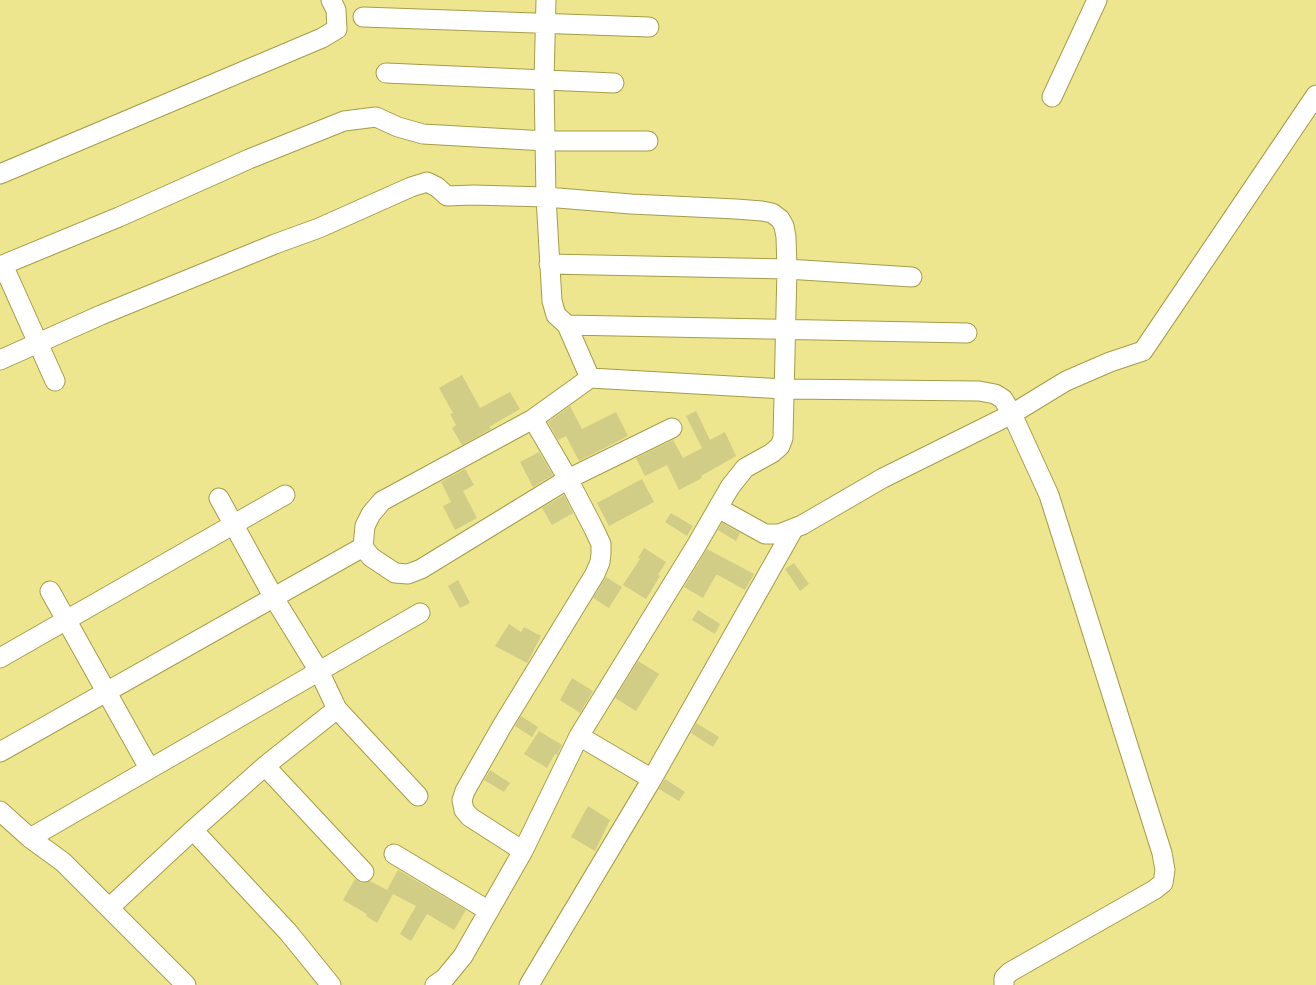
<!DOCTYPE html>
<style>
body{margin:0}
canvas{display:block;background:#ede68f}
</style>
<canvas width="1316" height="985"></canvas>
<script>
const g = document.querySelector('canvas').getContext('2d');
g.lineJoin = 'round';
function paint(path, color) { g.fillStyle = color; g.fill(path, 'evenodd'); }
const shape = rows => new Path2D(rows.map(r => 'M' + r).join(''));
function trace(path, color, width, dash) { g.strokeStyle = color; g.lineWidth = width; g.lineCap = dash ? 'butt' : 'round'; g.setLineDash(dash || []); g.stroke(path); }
const building = shape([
 [462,375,480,408,510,392,520,409,489,427,491,429,462,445,452,428,456,425,450,414,453,413,439,388],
 [570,406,582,429,616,412,628,436,579,461,566,436,558,440,548,422],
 [696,411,710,440,725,432,736,456,701,476,702,478,679,490,667,465,645,476,636,458,673,440,683,458,702,448,686,416],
 [539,452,553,475,533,487,520,462],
 [465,469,474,485,463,491,477,518,455,530,443,506,451,502,441,482],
 [642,479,654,502,609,526,597,503],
 [564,495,573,513,552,525,542,508],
 [671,513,693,526,687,536,665,522],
 [722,523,740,533,736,541,718,530],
 [644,548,666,562,658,575,660,576,646,599,623,585,640,559,638,558],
 [707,549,754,574,745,590,718,575,716,575,703,598,684,587],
 [794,563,809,584,800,591,785,569],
 [606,577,622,587,609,608,593,598],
 [458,580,470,603,460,608,448,586],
 [698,610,720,624,715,634,692,620],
 [509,624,521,632,524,627,541,636,527,663,495,646],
 [638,661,659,674,636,711,615,698],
 [572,678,593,691,580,713,560,700],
 [521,716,538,727,532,737,515,726],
 [696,723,719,737,713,747,691,733],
 [539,731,562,745,557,755,555,754,547,768,524,754],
 [490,770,510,783,504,792,484,780],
 [665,779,685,792,679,801,659,789],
 [588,806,610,820,595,851,571,837],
 [398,870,466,910,454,930,427,914,411,941,400,934,416,906,393,894,377,923,366,916,367,914,343,900,355,879,361,883,370,881,387,890]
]);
const minor = shape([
 [546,0,544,81,546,197,552,301,556,315,567,325,590,378,533,419,382,501,371,514,365,526,363,547,371,557,395,573,408,574,421,569,568,479,672,428],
 [363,17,649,27],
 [386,73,614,83],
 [1052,97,1097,0],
 [0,174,322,38,337,29,336,10,331,0],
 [549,264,787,269,912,277],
 [3,265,55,381],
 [0,266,119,217,249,159,344,121,376,117,398,127,423,134,546,141,648,141],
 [567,325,967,333],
 [0,360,101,315,275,244,319,228,411,187,427,182,437,187,447,196,473,195,546,197,631,204,736,209,762,211,772,213,780,219,784,226,786,237,787,269,783,438,780,446,772,453,745,468,730,487,696,546,579,736,523,851,463,956,445,978,435,985],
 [590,378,784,389,979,391,995,394,1003,399,1012,414,1049,495,1162,853,1165,870,1163,883,1154,890,1010,972,1004,978,1004,985],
 [219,498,274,598,319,671,337,709,418,796],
 [718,508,765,534,779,534,802,525,883,478,1012,414,1066,381,1110,362,1143,351,1316,95],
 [50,591,149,768],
 [0,658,285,495],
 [579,736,652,779],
 [0,752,363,547],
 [265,766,364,872],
 [0,811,30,838,63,862,186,985],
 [193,830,288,932,331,985],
 [30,838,420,613],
 [523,851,470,817,464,810,462,800,465,791,502,726,595,574,600,562,601,554,601,544,594,529,568,479,533,419],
 [394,854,489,911],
 [110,907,193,830,265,766,337,709],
 [529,985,652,779,794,528]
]);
paint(building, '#d1cc86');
trace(minor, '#a59d47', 21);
trace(minor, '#fff', 19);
</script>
